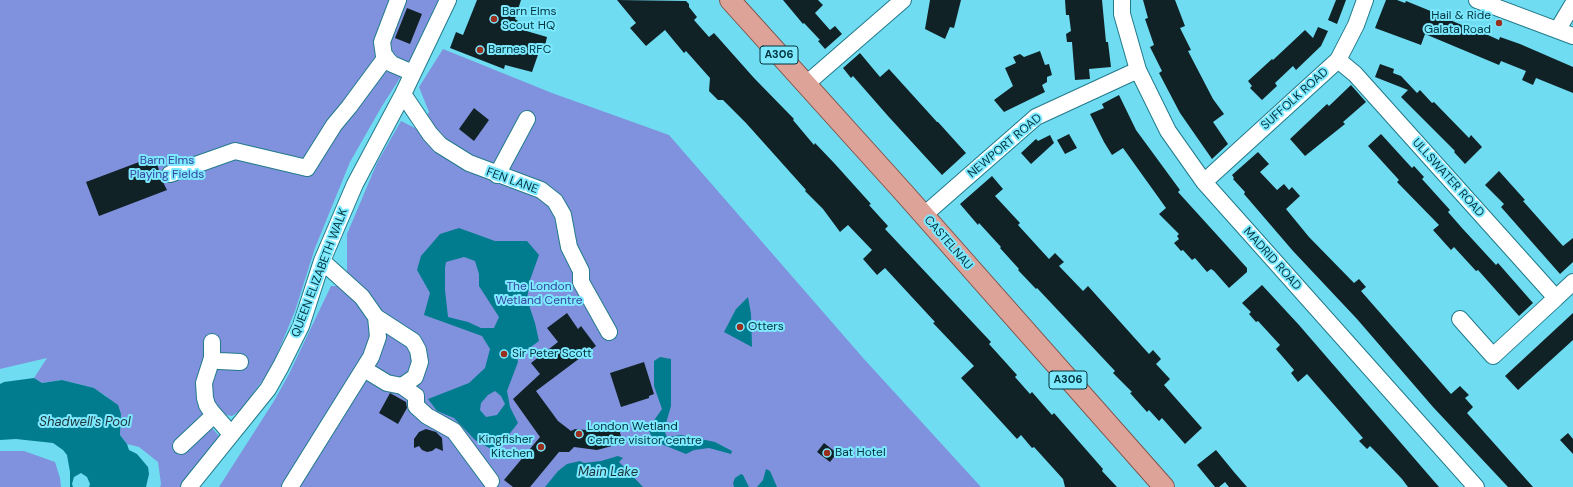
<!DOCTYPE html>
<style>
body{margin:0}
canvas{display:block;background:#6fdcf1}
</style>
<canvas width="1573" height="487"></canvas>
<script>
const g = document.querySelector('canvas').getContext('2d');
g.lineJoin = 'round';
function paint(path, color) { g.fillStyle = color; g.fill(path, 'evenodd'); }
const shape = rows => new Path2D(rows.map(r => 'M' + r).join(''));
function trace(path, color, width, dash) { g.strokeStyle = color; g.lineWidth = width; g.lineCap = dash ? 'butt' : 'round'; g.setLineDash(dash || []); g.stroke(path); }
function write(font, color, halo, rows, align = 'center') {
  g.font = font + ' "DM Sans",sans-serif'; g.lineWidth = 4; g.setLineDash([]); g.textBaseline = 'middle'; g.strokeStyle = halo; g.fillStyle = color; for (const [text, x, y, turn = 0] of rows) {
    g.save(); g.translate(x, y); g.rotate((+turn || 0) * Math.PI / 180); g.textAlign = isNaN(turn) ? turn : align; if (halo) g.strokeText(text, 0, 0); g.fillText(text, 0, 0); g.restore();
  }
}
const green = shape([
 [0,0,439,0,411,61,382,106,350,162,315,248,295,311,271,369,240,411,232,416,226,415,218,406,211,411,211,427,219,436,181,487,160,487,161,484,158,462,139,447,127,444,120,435,121,414,106,396,93,388,62,380,42,383,34,378,47,358,0,369],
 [443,49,552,93,669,135,864,359,981,487,219,487,274,401,289,374,331,286,339,286,347,273,347,234,377,163,401,121,417,129,429,112,419,87],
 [0,451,24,451,55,462,60,478,61,487,0,487]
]);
const water = shape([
 [459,228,495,241,527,241,539,255,530,280,527,299,535,323,539,341,517,357,518,362,507,391,510,407,518,423,507,437,491,449,475,440,454,418,437,411,428,399,469,383,485,368,490,349,482,336,424,315,430,293,417,270,421,256,440,234],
 [464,257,475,261,479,274,479,286,499,317,494,328,481,328,468,322,448,317,445,290,445,268,446,262],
 [495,391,501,396,505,404,497,415,486,417,480,410,481,403,488,395],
 [748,297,751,314,752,347,724,332,736,309],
 [660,357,671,359,671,406,664,430,667,437,681,435,715,442,732,451,731,454,709,448,694,450,686,454,654,441,648,429,662,409,654,386,654,361],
 [34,378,42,383,62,380,94,388,118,405,121,414,120,435,127,444,129,450,137,454,148,467,149,474,146,487,89,487,90,484,87,477,81,473,74,477,72,484,73,487,70,487,70,472,67,455,63,450,53,443,16,439,0,440,0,384,4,382],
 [618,456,623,458,619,462,643,487,545,487,558,471,567,464,580,461,584,463,601,461],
 [766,469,770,471,777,487,757,487,763,480],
 [741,474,743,475,749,487,734,487,733,483,735,478]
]);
const building = shape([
 [477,0,521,0,515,19,518,21,516,28,547,37,544,50,540,49,532,72,505,65,504,69,450,48,456,32,463,35],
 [617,0,686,1,689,4,689,7,697,17,694,20,709,37,714,33,754,78,794,119,793,120,814,145,815,143,835,164,871,204,869,205,888,226,885,229,991,342,989,344,1017,375,1015,377,1030,394,1032,392,1052,415,1054,413,1103,469,1102,471,1117,487,1065,487,1063,479,1034,447,1032,448,1021,435,1017,439,961,378,974,366,933,323,935,322,885,268,877,275,863,259,872,250,848,225,840,232,823,209,805,191,806,190,746,123,723,100,718,100,709,91,710,78,686,51,684,53,665,30,646,46,630,28,636,23],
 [783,0,818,0,823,5,815,13,830,30,835,26,842,34,825,49,818,41,820,40,804,23,803,24],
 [930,0,961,0,954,28,950,27,945,39,925,29],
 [1065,0,1102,0,1106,42,1108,42,1111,67,1089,69,1090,79,1075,80,1072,42,1067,42,1066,34,1071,31,1069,15,1066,15],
 [1143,0,1175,0,1185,26,1180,28,1191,50,1188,51,1213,99,1224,114,1213,122,1228,144,1212,159,1180,113,1159,73,1162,71,1150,47,1154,45,1145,19,1148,18],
 [1336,0,1346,0,1337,24,1328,20],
 [1386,0,1397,0,1405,3,1406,1,1433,12,1433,13,1469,28,1470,26,1480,30,1479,31,1499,40,1500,37,1520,44,1573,67,1573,93,1536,78,1533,85,1522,80,1526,71,1501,61,1499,65,1425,34,1421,45,1375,28],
 [407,8,422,14,410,44,395,38],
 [1318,27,1328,31,1321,46,1296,70,1293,66,1275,83,1277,86,1262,100,1250,88,1252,86,1248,81,1272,59,1273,60,1305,30,1313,38],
 [1040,51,1045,65,1049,64,1052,75,1047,77,1047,82,1042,85,1045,92,1004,112,994,100,1013,86,1005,68,1016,63,1013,57,1020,54,1024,57],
 [860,53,880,77,889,69,937,122,938,122,966,153,942,175,888,116,853,76,851,78,843,68],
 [1380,64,1394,69,1393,73,1401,76,1417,93,1420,90,1432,103,1434,102,1469,138,1471,135,1482,147,1465,164,1454,152,1455,151,1401,97,1408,90,1375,77],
 [1351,85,1366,102,1343,122,1345,124,1305,156,1290,139,1327,104,1329,106],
 [1119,95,1136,130,1180,190,1178,192,1247,268,1247,272,1229,288,1214,271,1211,269,1207,272,1195,258,1192,260,1183,250,1181,251,1174,243,1179,239,1177,236,1179,234,1159,214,1166,208,1123,148,1112,155,1104,142,1090,114,1104,108,1102,104],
 [474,108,489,120,474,141,459,129],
 [1069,134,1077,148,1065,154,1057,140],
 [1381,134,1412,168,1414,166,1424,177,1422,179,1450,210,1448,212,1462,228,1496,265,1498,263,1533,303,1519,316,1478,270,1476,271,1454,247,1451,250,1433,230,1439,225,1397,182,1399,180,1368,146],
 [1050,135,1054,143,1031,164,1021,153,1036,139,1038,141],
 [1258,152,1269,164,1260,172,1277,190,1284,184,1289,190,1292,187,1300,196,1286,209,1309,237,1354,283,1359,279,1366,287,1361,291,1451,394,1460,386,1469,395,1465,398,1473,407,1467,413,1533,487,1508,487,1433,407,1357,319,1293,251,1244,194,1245,192,1233,179,1234,178,1232,175],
 [155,156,161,178,167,190,99,216,86,182],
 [1499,171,1525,200,1523,201,1563,246,1573,238,1573,262,1560,274,1501,207,1504,204,1485,185],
 [992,176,1003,189,995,196,1020,223,1018,225,1049,259,1055,253,1064,262,1059,266,1083,291,1088,286,1149,354,1153,350,1161,359,1156,364,1170,379,1164,385,1202,428,1185,444,1162,418,1159,421,1149,410,1147,412,1130,393,1132,392,1113,373,1115,371,1037,288,1036,289,1018,270,1019,269,1000,248,1001,247,979,223,978,225,960,204],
 [1262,285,1299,325,1439,487,1408,487,1402,479,1378,454,1370,446,1367,449,1359,441,1363,438,1307,374,1298,382,1291,373,1294,370,1276,349,1280,345,1258,321,1256,322,1249,314,1251,312,1242,303],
 [567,313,578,329,581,326,596,346,536,391,558,421,571,431,575,429,596,431,618,426,623,443,597,450,574,447,569,452,559,452,530,487,513,487,504,480,540,437,513,399,540,374,531,363,558,342,547,328],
 [1573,313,1573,340,1518,390,1505,376],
 [644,362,654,394,649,396,649,398,621,407,610,373],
 [390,393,406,402,407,408,398,424,379,413],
 [426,429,436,432,442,438,443,451,436,448,432,451,427,452,422,450,419,446,414,448,414,439,419,432],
 [1568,433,1573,439,1573,454,1560,440],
 [824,443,837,453,830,462,817,452],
 [1216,450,1234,472,1247,487,1229,487,1225,482,1219,487,1215,487,1197,465]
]);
const minor = shape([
 [398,0,382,42,384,56,392,64,413,73],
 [1122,0,1122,14,1138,70,1168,131,1204,182,1476,487],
 [1477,0,1573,36],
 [1558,29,1573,4],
 [1338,60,1355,74,1556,298,1573,282],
 [805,85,903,0],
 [403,94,430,134,440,145,469,163,541,190,555,201,563,215,569,247,581,271,581,282,609,332],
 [170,174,235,151,307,168,334,125,349,107,386,57],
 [497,175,527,119],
 [1204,182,1338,60,1356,25,1365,0],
 [924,215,1036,117,1138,70],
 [322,261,362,297,376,317,413,341,418,350,420,362,415,377,402,386,387,383,364,369],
 [1460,319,1493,356,1556,298],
 [212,342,212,358,204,383,205,398,207,405,211,411,231,434],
 [212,358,219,361,240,362],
 [402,386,416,396,416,406,427,416,454,431,491,481],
 [181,446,214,415],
 [189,487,268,389,281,366,301,326,322,261,355,184,403,94,448,0],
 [290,487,371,357,378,337,376,317]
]);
const major = shape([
 [730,0,905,194,1164,487]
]);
const markers = [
 [494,19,4,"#992f1c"],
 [1499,23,4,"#992f1c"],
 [480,50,4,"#992f1c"],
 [740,327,4,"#992f1c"],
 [504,354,4,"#992f1c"],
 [579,434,4,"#992f1c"],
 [541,447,4,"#992f1c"],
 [827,453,4,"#992f1c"]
];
const shields = [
 [779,55,38],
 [1068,380,38]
];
const shieldNames = [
 ["A306",779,55],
 ["A306",1068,380]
];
const poiNames = [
 ["Barn Elms",502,12],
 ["Scout HQ",502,26],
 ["Hail & Ride",1491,16,"right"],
 ["Galata Road",1491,30,"right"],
 ["Barnes RFC",488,50],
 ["Otters",748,327],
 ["Sir Peter Scott",512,354],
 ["London Wetland",587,427],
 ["Centre visitor centre",587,441],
 ["Kingfisher",533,440,"right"],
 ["Kitchen",533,454,"right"],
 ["Bat Hotel",835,453]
];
const streetNames = [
 ["SUFFOLK ROAD",1295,99,-42],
 ["NEWPORT ROAD",1005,146,-40],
 ["ULLSWATER ROAD",1448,178,48],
 ["FEN LANE",512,181,20],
 ["CASTELNAU",948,243,49],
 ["MADRID ROAD",1272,259,48],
 ["QUEEN ELIZABETH WALK",320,273,-69]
];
const parkNames = [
 ["Barn Elms",167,161],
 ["Playing Fields",167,175],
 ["The London",539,287],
 ["Wetland Centre",539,301]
];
const waterNames = [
 ["Shadwell's Pool",85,423],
 ["Main Lake",608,473]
];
paint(green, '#8092dd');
paint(water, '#017c8e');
paint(building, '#112226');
trace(minor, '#227a8a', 18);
trace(major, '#81544b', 22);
trace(minor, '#fff', 16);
trace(major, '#dda398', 20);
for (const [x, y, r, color] of markers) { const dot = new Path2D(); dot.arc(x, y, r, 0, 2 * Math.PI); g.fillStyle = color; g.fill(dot); trace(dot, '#7de9ff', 1.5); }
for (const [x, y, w] of shields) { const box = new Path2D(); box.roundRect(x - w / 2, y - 9, w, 18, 3); g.fillStyle = '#7de9ff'; g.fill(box); trace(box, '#00343d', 1); }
write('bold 11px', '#00343d', null, shieldNames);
write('12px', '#00343d', '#7de9ff', poiNames, 'left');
write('12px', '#00343d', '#7de9ff', streetNames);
write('12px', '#37459f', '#7de9ff', parkNames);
write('italic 13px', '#1c3237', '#7de9ff', waterNames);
</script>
